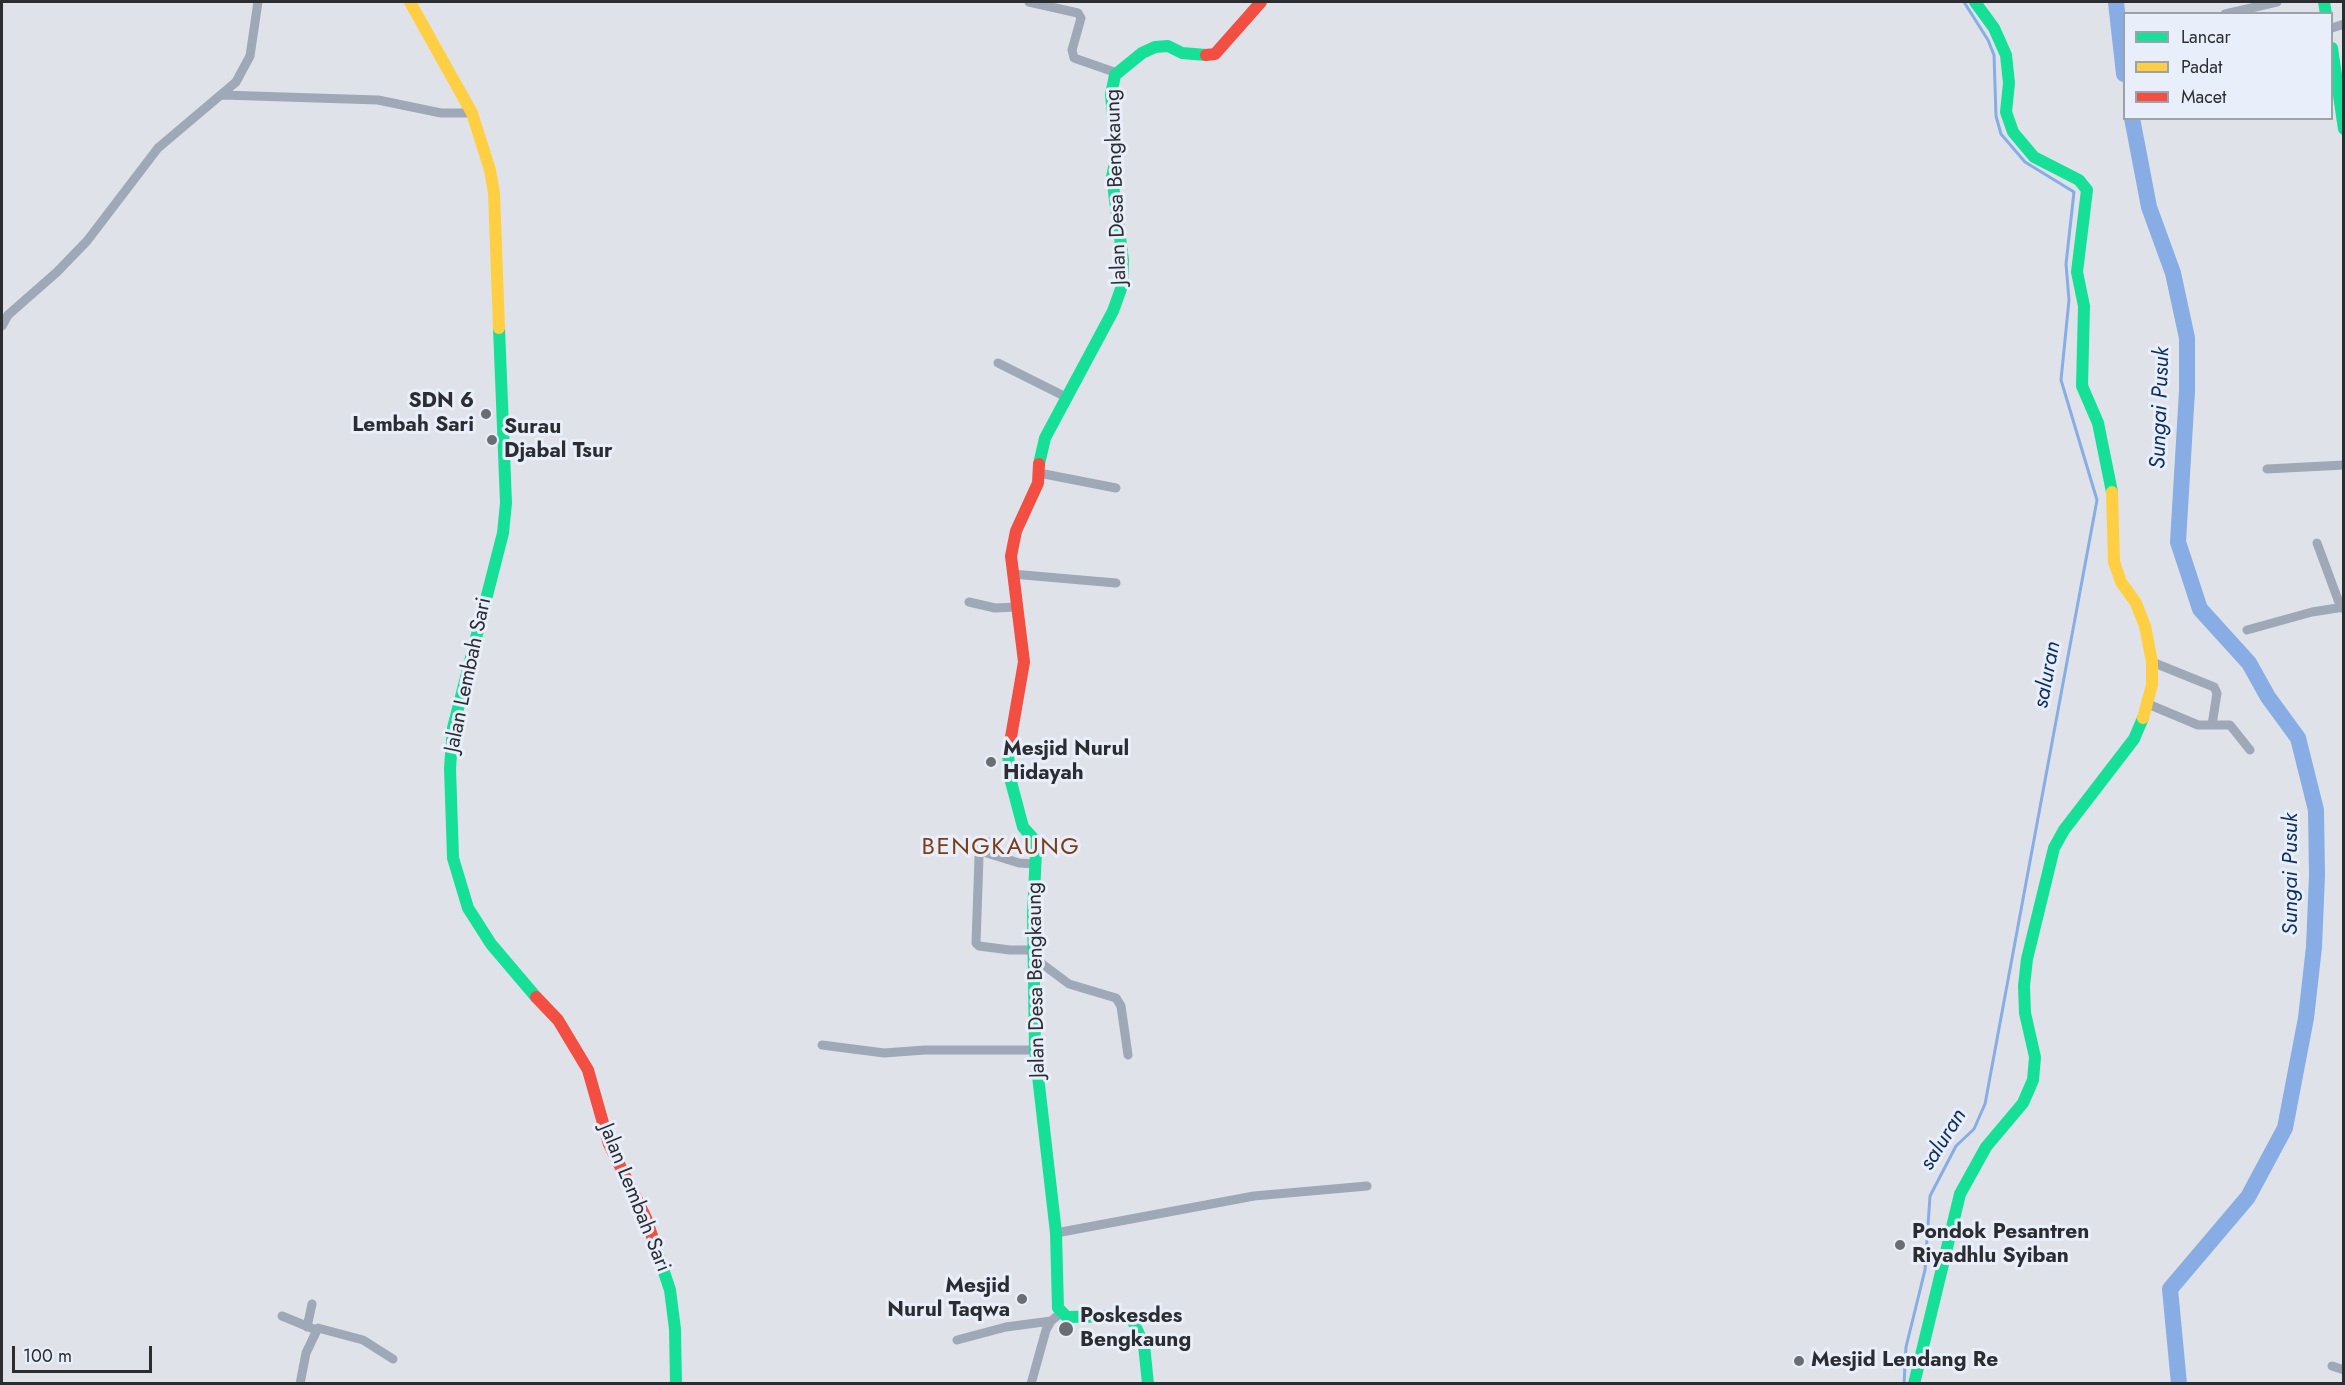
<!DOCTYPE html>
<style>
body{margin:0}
#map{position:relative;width:2345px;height:1385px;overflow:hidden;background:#dfe3e9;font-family:Jost,sans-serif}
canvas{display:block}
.frame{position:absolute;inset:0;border:3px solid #2b2d31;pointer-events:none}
.legend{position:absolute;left:2123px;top:12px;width:210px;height:108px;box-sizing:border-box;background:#e8effa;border:2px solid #9ca1aa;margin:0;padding:8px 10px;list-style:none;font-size:18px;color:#2b2d31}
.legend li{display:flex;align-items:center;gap:12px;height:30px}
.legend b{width:30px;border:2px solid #9ca1aa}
.scale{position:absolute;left:12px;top:1346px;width:140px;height:27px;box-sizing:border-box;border:3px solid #2b2d31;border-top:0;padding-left:8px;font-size:18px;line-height:21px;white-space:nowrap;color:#2b2d31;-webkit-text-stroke:4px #e8effa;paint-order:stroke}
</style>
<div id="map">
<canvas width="2345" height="1385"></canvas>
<div class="frame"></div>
<ul class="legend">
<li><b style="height:8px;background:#16e098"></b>Lancar</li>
<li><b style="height:8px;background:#ffcf43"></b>Padat</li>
<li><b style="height:8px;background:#f24e42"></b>Macet</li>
</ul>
<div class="scale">100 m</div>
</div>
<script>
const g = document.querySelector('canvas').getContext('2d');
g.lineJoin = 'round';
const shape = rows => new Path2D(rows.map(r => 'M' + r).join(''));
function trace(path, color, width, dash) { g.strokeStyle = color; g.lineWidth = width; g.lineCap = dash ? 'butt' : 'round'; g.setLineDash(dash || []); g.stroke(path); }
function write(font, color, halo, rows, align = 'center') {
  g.font = font + ' Jost,sans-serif'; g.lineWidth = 6; g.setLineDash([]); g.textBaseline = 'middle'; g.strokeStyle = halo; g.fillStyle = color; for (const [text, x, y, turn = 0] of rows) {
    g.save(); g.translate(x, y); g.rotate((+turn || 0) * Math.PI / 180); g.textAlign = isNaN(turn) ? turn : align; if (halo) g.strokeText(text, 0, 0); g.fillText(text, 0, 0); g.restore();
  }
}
const stream = shape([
 [1904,1384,1906,1347,1925,1270,1930,1196,1956,1146,1974,1129,1985,1104,2097,500,2061,380,2069,300,2066,264,2074,192,2025,162,2001,134,1996,116,1994,55,1988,40,1964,2]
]);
const river = shape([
 [2116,2,2124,74],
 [2132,118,2149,207,2173,273,2187,338,2187,391,2178,542,2200,609,2249,663,2268,697,2298,738,2316,810,2317,875,2314,947,2306,1018,2285,1128,2248,1197,2170,1289,2179,1384]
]);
const street = shape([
 [1029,2,1078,13,1081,18,1072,50,1074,58,1117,73],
 [2225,14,2277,2],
 [2332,28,2344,24],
 [222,95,378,100,441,113,472,113],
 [2,326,8,315,57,272,87,241,158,148,236,82,250,56,258,2],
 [998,363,1068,398],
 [2267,469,2344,465],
 [1039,473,1116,488],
 [2317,543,2341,608],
 [1012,574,1116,583],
 [969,602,995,608,1017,607],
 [2247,630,2312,612,2344,607],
 [2152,662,2214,687,2217,693,2212,725],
 [2148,704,2198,725,2230,725,2250,750],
 [989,842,981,848,979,857,976,943,979,946,1010,950,1033,950],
 [980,851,1019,863,1036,864],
 [1033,957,1069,984,1116,998,1121,1006,1128,1055],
 [822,1045,884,1053,925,1050,1035,1050],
 [1056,1233,1254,1196,1367,1186],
 [282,1316,316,1330],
 [307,1327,312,1304],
 [957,1340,1006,1327,1051,1321],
 [2332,1366,2344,1370],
 [300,1384,306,1353,318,1328,363,1340,393,1359],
 [1031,1384,1046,1330,1051,1321,1061,1313]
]);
const fast = shape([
 [1975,2,1994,28,2006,55,2009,83,2006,112,2013,132,2034,157,2079,180,2087,190,2077,272,2084,306,2082,386,2098,423,2112,492],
 [2324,2,2326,14],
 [2332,48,2344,129],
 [499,328,506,503,503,533,453,728,450,768,453,858,468,908,491,944,536,997],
 [1039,464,1045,438,1113,311,1122,286,1123,260,1112,177,1117,154,1111,95,1115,75,1142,53,1155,47,1168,46,1182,53,1206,55],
 [1011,737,1008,753,1010,778,1023,827,1032,837,1036,852,1033,914,1035,1050,1056,1233,1058,1308,1067,1317,1125,1316,1132,1319,1144,1345,1148,1384],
 [652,1236,670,1290,675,1329,676,1384],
 [1914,1384,1960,1194,1986,1147,2023,1103,2033,1080,2035,1057,2025,1013,2024,986,2027,959,2054,848,2064,830,2134,739,2143,718]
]);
const slow = shape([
 [410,2,472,113,490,170,494,193,499,328],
 [2112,492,2114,562,2121,582,2136,603,2145,626,2152,662,2152,685,2143,718]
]);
const jam = shape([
 [1206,55,1215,54,1261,2],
 [1011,737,1024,662,1011,556,1016,531,1038,483,1039,464],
 [536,997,558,1020,588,1070,609,1144,646,1218,652,1236]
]);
const markers = [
 [486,414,6,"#6a6d71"],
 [492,440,6,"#6a6d71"],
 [991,762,6,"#6a6d71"],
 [1900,1245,6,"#6a6d71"],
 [1022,1299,6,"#6a6d71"],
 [1066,1329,8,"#6a6d71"],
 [1799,1361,6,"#6a6d71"]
];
const streetNames = [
 ["Jalan Desa Bengkaung",1117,187,-92],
 ["Jalan Lembah Sari",469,675,-78],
 ["Jalan Desa Bengkaung",1037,980,-91],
 ["Jalan Lembah Sari",634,1198,68]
];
const poiNames = [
 ["SDN 6",474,402,"right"],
 ["Lembah Sari",474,426,"right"],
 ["Surau",504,428],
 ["Djabal Tsur",504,452],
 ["Mesjid Nurul",1003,750],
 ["Hidayah",1003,774],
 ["Pondok Pesantren",1912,1233],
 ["Riyadhlu Syiban",1912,1257],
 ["Mesjid",1010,1287,"right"],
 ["Nurul Taqwa",1010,1311,"right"],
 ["Poskesdes",1080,1317],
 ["Bengkaung",1080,1341],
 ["Mesjid Lendang Re",1811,1361]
];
const waterNames = [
 ["Sungai Pusuk",2161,408,-88],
 ["saluran",2048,675,-79],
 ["Sungai Pusuk",2292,874,-90],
 ["saluran",1944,1140,-58]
];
const quarterNames = [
 ["BENGKAUNG",1001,848]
];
trace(stream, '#88ace4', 3);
trace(river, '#88ace4', 16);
trace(street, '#9ea8b7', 9);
trace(fast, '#16e098', 12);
trace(slow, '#ffcf43', 12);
trace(jam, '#f24e42', 12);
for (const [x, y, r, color] of markers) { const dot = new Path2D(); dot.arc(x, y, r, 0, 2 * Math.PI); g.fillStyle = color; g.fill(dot); trace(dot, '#e8effa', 2); }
write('21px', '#2b2d31', '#e8effa', streetNames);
write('bold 21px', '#2b2d31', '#e8effa', poiNames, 'left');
write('italic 22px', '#0d2f5f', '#e8effa', waterNames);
g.letterSpacing = '1.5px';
write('24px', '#7b3c17', '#e8effa', quarterNames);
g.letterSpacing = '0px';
</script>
